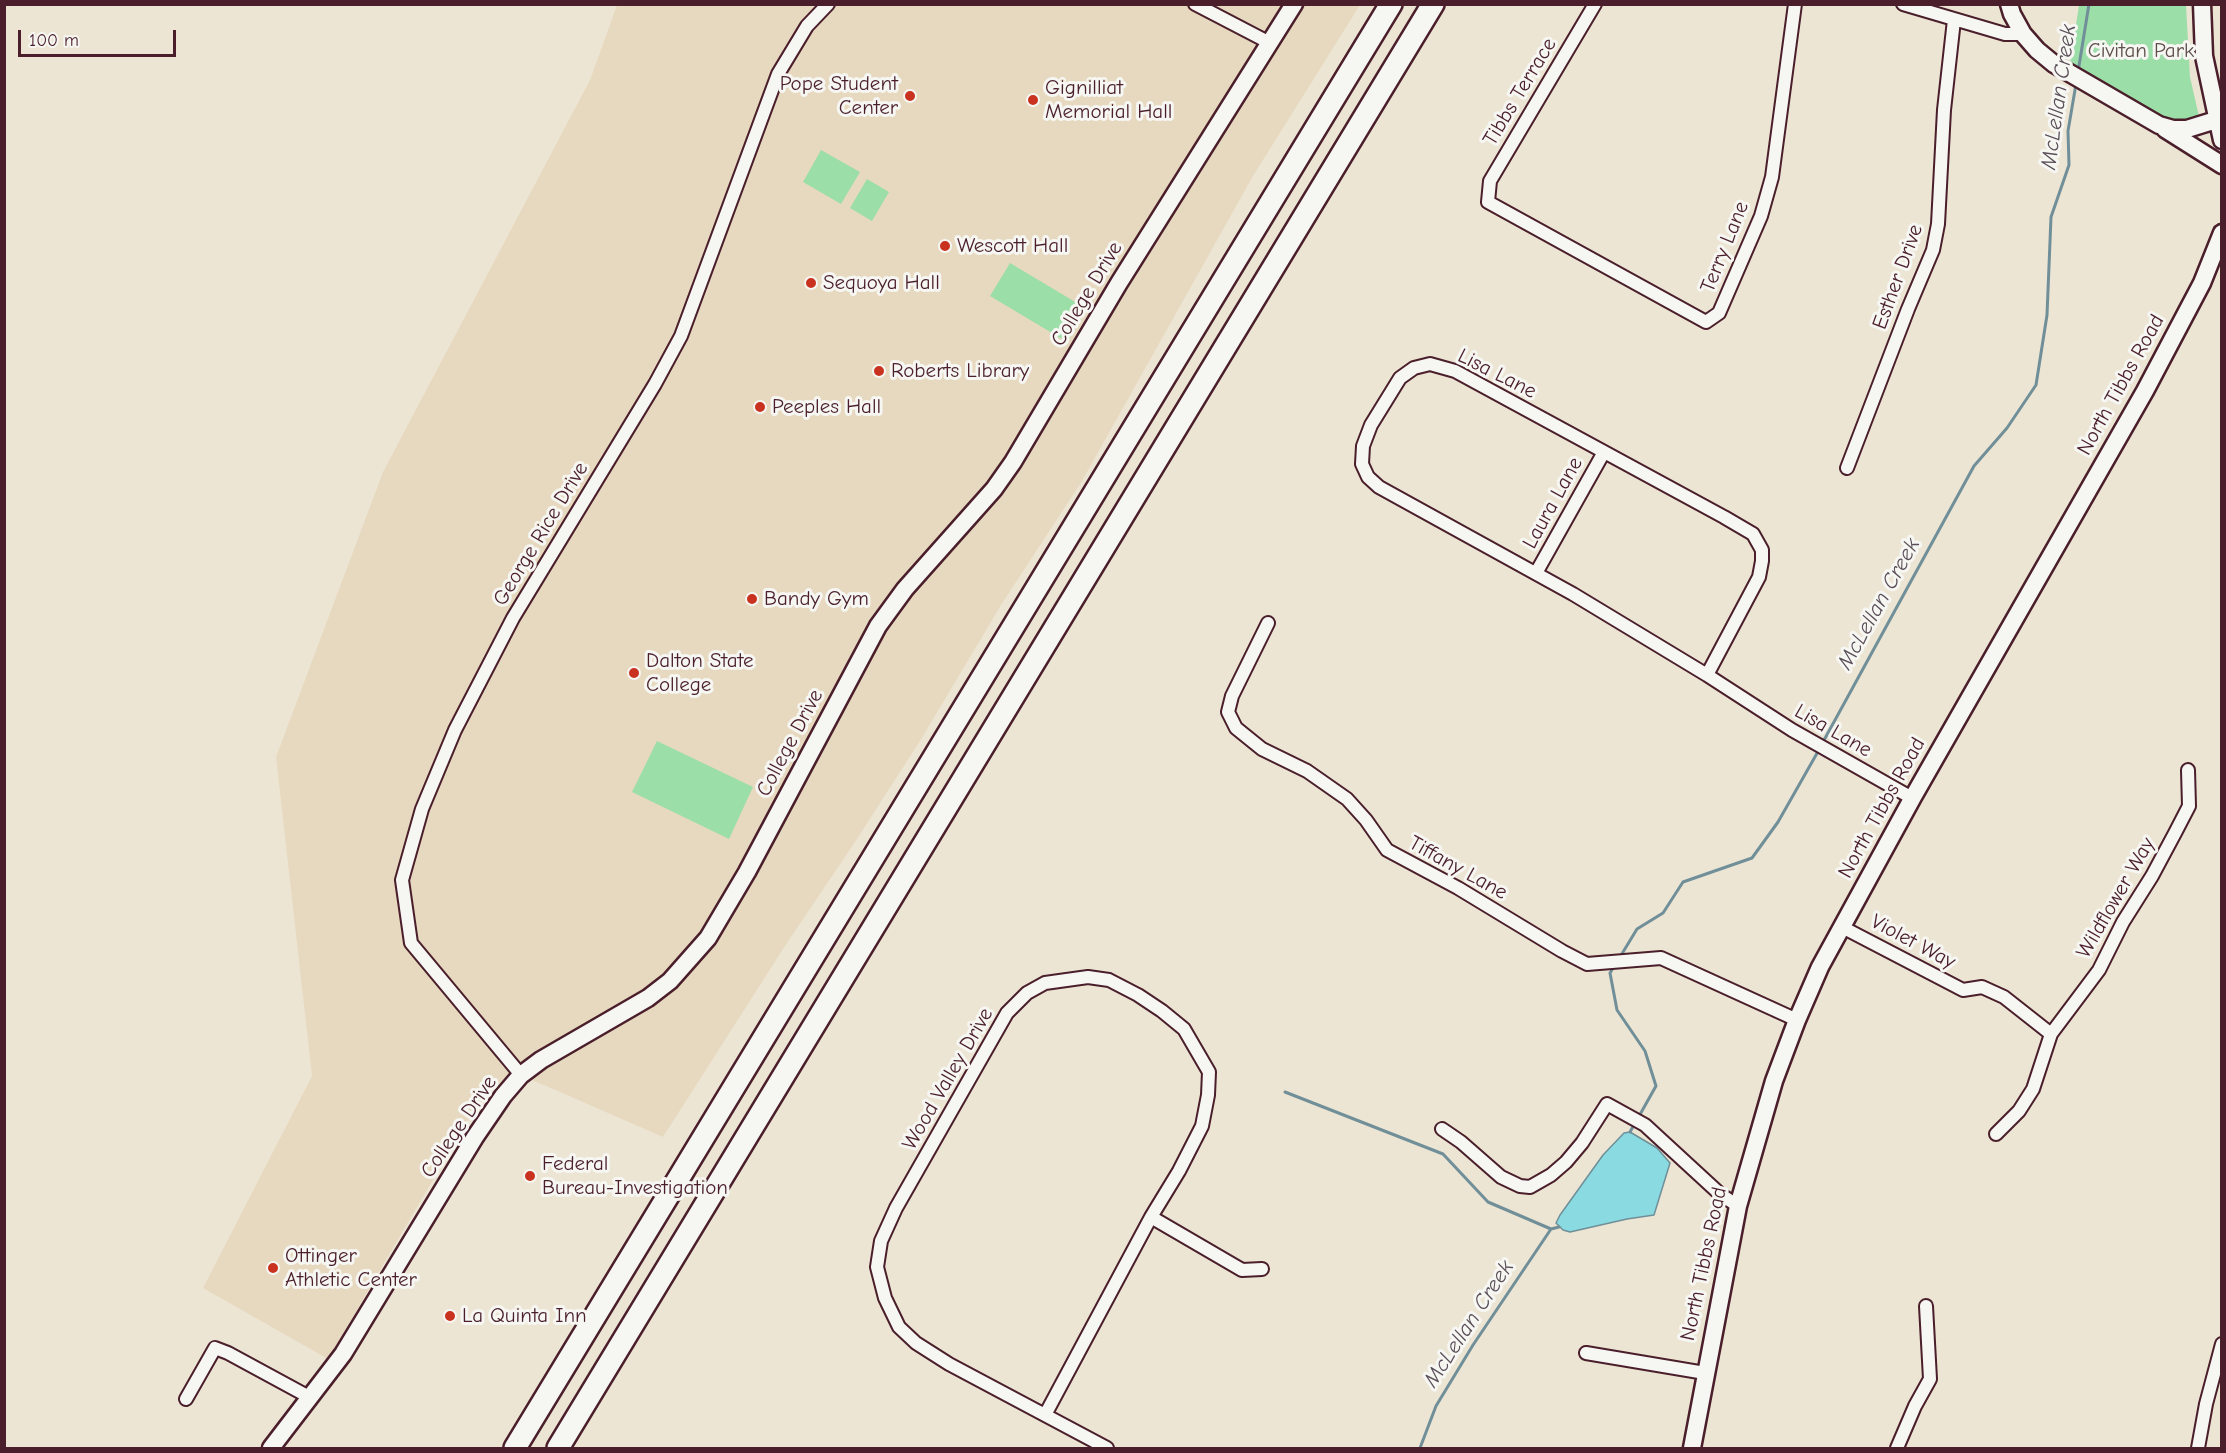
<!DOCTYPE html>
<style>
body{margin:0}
#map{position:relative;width:2226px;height:1453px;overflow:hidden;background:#ede5d4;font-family:"Comic Neue",sans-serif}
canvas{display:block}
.frame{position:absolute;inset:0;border:6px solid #4a1f2b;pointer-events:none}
.scale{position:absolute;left:18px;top:30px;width:158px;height:27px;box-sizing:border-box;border:3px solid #4a1f2b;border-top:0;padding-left:8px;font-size:18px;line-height:21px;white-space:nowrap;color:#4a1f2b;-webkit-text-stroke:4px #f6f6f2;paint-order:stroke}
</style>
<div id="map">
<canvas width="2226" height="1453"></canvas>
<div class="frame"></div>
<div class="scale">100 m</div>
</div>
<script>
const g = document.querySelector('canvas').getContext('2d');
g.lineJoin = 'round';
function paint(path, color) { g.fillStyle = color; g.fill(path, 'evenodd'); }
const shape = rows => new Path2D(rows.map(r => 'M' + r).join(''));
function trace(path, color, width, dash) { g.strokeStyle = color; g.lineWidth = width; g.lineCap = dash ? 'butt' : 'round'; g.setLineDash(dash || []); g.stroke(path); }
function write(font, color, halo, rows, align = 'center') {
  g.font = font + ' "Comic Neue",sans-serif'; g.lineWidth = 6; g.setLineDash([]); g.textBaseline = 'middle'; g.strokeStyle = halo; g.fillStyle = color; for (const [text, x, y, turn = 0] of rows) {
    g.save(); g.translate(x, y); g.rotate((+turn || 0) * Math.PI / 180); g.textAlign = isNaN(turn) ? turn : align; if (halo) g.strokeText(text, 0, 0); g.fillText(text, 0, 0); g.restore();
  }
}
const built = shape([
 [617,5,1360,5,1253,176,1082,481,1001,605,920,741,855,842,785,946,663,1137,521,1075,505,1078,492,1090,468,1120,328,1359,203,1288,312,1076,276,757,383,472,590,80]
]);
const green = shape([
 [2079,5,2186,5,2190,77,2201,125,2171,121,2070,64],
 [821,150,860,172,841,204,803,182],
 [867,179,889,192,872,221,850,208],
 [1010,263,1087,309,1067,342,990,296],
 [657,741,753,787,729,839,632,792]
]);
const water = shape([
 [1630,1132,1657,1148,1670,1163,1654,1215,1627,1219,1570,1232,1563,1230,1556,1223,1560,1215,1603,1155,1624,1133,1630,1132]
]);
const stream = shape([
 [2078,72,2089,4],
 [1823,742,1974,466,2007,428,2036,385,2047,315,2051,217,2069,165,2068,131,2076,84],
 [1620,957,1637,929,1663,913,1683,882,1752,858,1778,822,1820,748],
 [1615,965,1610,973,1617,1010,1645,1051,1656,1086,1638,1118],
 [1285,1092,1443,1154,1488,1202,1551,1229],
 [1630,1132,1635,1123],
 [1420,1448,1436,1406,1473,1345,1551,1229,1559,1227]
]);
const street = shape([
 [1195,4,1270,43],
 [1595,4,1490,181,1488,202,1706,322,1719,313,1761,216,1772,177,1795,4],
 [1903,4,2005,34,2023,34],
 [1847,468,1908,309,1933,250,1938,224,1944,110,1954,20],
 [1536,573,1604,452],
 [1268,623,1232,696,1228,712,1236,728,1262,749,1307,771,1347,799,1366,820,1387,850,1458,888,1562,951,1587,964,1661,958,1797,1020],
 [1707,675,1759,577,1762,561,1762,550,1753,534,1724,517,1455,371,1430,364,1414,368,1400,378,1371,425,1363,446,1362,464,1368,477,1379,487,1573,594,1707,675,1792,730,1912,798],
 [1842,927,1963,990,1982,987,2004,997,2051,1034,2033,1089,2019,1111,1996,1134],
 [2051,1034,2099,970,2123,922,2152,876,2175,833,2189,806,2188,770],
 [521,1075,411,943,402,880,422,809,455,730,513,618,655,384,681,336,778,74,807,26,828,4],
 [1442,1129,1461,1142,1501,1177,1520,1186,1530,1187,1551,1175,1566,1162,1582,1143,1607,1104,1645,1125,1720,1194,1738,1206],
 [1151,1217,1242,1270,1262,1269],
 [1586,1353,1705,1373],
 [186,1399,215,1348,228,1353,311,1398],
 [1045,1415,1151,1217,1179,1171,1202,1126,1208,1095,1209,1072,1184,1029,1162,1011,1138,995,1109,980,1088,977,1045,983,1027,993,1007,1013,896,1208,881,1241,877,1267,885,1298,899,1327,916,1343,949,1364,1107,1448],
 [1897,1448,1915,1406,1930,1379,1926,1306],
 [2198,1448,2206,1404,2222,1344]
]);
const secondary = shape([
 [2009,4,2012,14,2023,34,2037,50,2054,64,2159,125,2173,129,2187,129,2216,120],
 [2202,4,2204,56,2222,140],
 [2165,129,2222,165],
 [271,1448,343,1354,475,1137,503,1096,521,1075,541,1060,648,998,670,981,708,938,747,872,878,626,905,589,994,489,1013,462,1119,283,1294,4],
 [1692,1448,1738,1206,1774,1081,1797,1020,1820,967,1913,797,2145,391,2202,283,2222,233]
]);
const highway = shape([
 [515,1448,1391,4],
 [558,1448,1433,4]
]);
const markers = [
 [910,96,6,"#c8321e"],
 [1033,100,6,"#c8321e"],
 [945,246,6,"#c8321e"],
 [811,283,6,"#c8321e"],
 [879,371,6,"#c8321e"],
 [760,407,6,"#c8321e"],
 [752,599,6,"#c8321e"],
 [634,673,6,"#c8321e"],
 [530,1176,6,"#c8321e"],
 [273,1268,6,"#c8321e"],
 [450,1316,6,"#c8321e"]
];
const parkNames = [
 ["Civitan Park",2141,51]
];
const poiNames = [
 ["Pope Student",898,84,"right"],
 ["Center",898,108,"right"],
 ["Gignilliat",1045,88],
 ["Memorial Hall",1045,112],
 ["Wescott Hall",957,246],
 ["Sequoya Hall",823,283],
 ["Roberts Library",891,371],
 ["Peeples Hall",772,407],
 ["Bandy Gym",764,599],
 ["Dalton State",646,661],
 ["College",646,685],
 ["Federal",542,1164],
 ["Bureau-Investigation",542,1188],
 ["Ottinger",285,1256],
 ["Athletic Center",285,1280],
 ["La Quinta Inn",462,1316]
];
const streetNames = [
 ["Tibbs Terrace",1520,92,-59],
 ["Terry Lane",1725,247,-68],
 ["Esther Drive",1898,277,-70],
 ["College Drive",1087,294,-59],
 ["Lisa Lane",1497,374,27],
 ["North Tibbs Road",2121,385,-61],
 ["Laura Lane",1553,503,-61],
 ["George Rice Drive",541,534,-59],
 ["Lisa Lane",1833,731,30],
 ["College Drive",790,743,-62],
 ["North Tibbs Road",1882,808,-61],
 ["Tiffany Lane",1458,868,29],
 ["Wildflower Way",2116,898,-60],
 ["Violet Way",1913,942,28],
 ["Wood Valley Drive",948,1079,-60],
 ["College Drive",459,1127,-56],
 ["North Tibbs Road",1704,1264,-78]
];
const waterNames = [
 ["McLellan Creek",2059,97,-82],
 ["McLellan Creek",1879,604,-61],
 ["McLellan Creek",1469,1324,-57]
];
paint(built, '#e7d9bf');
paint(green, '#9cdea8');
paint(water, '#89dae1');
trace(water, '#708f98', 1.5);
trace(stream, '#708f98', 3);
trace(street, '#4a1f2b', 16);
trace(secondary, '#4a1f2b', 21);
trace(highway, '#4a1f2b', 26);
trace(street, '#f6f6f2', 12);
trace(secondary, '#f6f6f2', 16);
trace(highway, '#f6f6f2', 21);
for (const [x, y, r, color] of markers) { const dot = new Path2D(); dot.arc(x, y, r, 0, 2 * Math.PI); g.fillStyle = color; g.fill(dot); trace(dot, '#f6f6f2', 2); }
write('21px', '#5e4f4a', '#f6f6f2', parkNames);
write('21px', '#4a1f2b', '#f6f6f2', poiNames, 'left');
write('21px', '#4a1f2b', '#f6f6f2', streetNames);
write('italic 22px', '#5a4e58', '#f6f6f2', waterNames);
</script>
